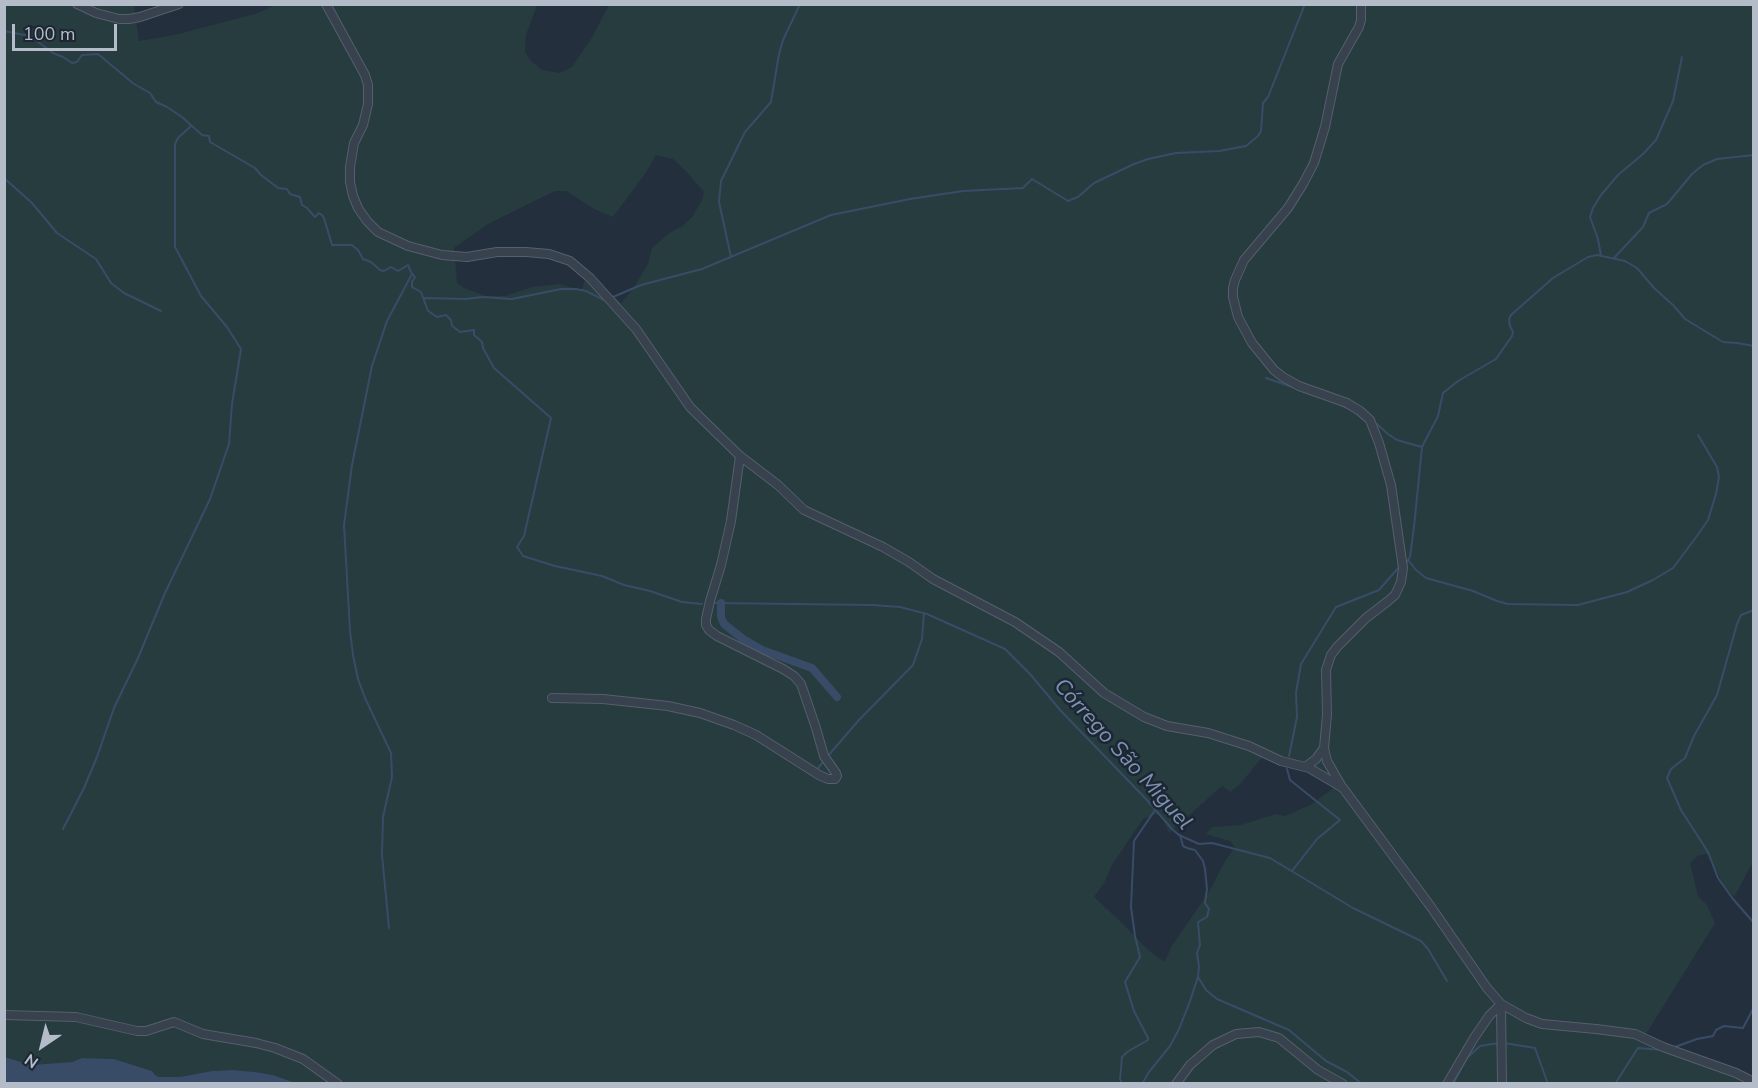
<!DOCTYPE html>
<meta charset="utf-8">
<style>
body{margin:0}
#map{position:relative;width:1758px;height:1088px;overflow:hidden;background:#242f3e;font-family:"Nunito Sans",sans-serif}
canvas{display:block}
.frame{position:absolute;inset:0;border:6px solid #b4bcc9;pointer-events:none}
.north{position:absolute;left:12px;top:1016px;width:60px;height:60px;-webkit-text-stroke:4px #1d2633;paint-order:stroke;rotate:215deg;font-size:16px;font-weight:700;line-height:24px;text-align:center;color:#b4bcc9}
.north::after{content:'';display:block;margin:auto;width:21px;height:27px;background:#b4bcc9;clip-path:polygon(50% 0,100% 100%,50% 72%,0 100%)}
.scale{position:absolute;left:12px;top:24px;width:105px;height:27px;box-sizing:border-box;border:3px solid #b4bcc9;border-top:0;padding-left:8px;font-size:18px;line-height:21px;white-space:nowrap;color:#b4bcc9;-webkit-text-stroke:4px #1d2633;paint-order:stroke}
</style>
<div id="map">
<canvas width="1758" height="1088"></canvas>
<div class="frame"></div>
<div class="north">N</div>
<div class="scale">100 m</div>
</div>
<script>
const g = document.querySelector('canvas').getContext('2d');
g.lineJoin = 'round';
function paint(path, color) { g.fillStyle = color; g.fill(path, 'evenodd'); }
const shape = rows => new Path2D(rows.map(r => 'M' + r).join(''));
function trace(path, color, width, dash) { g.strokeStyle = color; g.lineWidth = width; g.lineCap = dash ? 'butt' : 'round'; g.setLineDash(dash || []); g.stroke(path); }
function write(font, color, halo, rows, align = 'center') {
  g.font = font + ' "Nunito Sans",sans-serif'; g.lineWidth = 5; g.setLineDash([]); g.textBaseline = 'middle'; g.strokeStyle = halo; g.fillStyle = color; for (const [text, x, y, turn = 0] of rows) {
    g.save(); g.translate(x, y); g.rotate((+turn || 0) * Math.PI / 180); g.textAlign = isNaN(turn) ? turn : align; if (halo) g.strokeText(text, 0, 0); g.fillText(text, 0, 0); g.restore();
  }
}
const green = shape([
 [5,5,134,5,139,41,174,35,255,14,276,5,537,5,526,35,525,51,530,60,542,70,560,73,572,67,591,39,609,5,1753,5,1753,28,1752,30,1754,33,1753,862,1734,897,1725,887,1707,854,1699,855,1690,863,1698,896,1707,905,1715,923,1646,1034,1678,1049,1714,1062,1734,1067,1753,1077,1753,1083,295,1084,273,1075,255,1072,232,1070,212,1071,180,1077,159,1077,155,1075,152,1071,114,1059,82,1058,72,1062,31,1065,5,1057],
 [656,155,673,159,687,172,704,192,702,200,692,217,684,225,668,234,652,248,648,264,633,289,621,303,587,272,582,290,559,284,532,287,505,296,486,296,464,288,457,283,454,248,488,224,555,191,566,191,594,209,613,217,647,171],
 [1266,753,1326,775,1337,785,1312,804,1285,816,1276,814,1241,825,1212,827,1206,834,1230,841,1235,847,1225,861,1209,892,1171,947,1165,962,1149,951,1121,922,1094,897,1104,883,1112,865,1143,819,1157,814,1163,819,1169,833,1222,786,1230,792,1240,784]
]);
const water = shape([
 [5,1057,31,1065,72,1062,82,1058,114,1059,152,1071,155,1075,159,1077,180,1077,212,1071,232,1070,255,1072,273,1075,295,1083,5,1083]
]);
const stream = shape([
 [4,31,30,36,53,53,63,57,72,63,77,62,82,55,98,54,134,84,150,93,156,102,167,107,182,117,202,135,209,136,210,142,255,168,261,175,278,188,287,189,290,194,300,197,302,205,307,208,315,217,319,213,322,215,324,218,332,245,352,245,358,250,363,259,371,262,380,270,384,271,391,267,398,271,408,265,411,272,415,277,412,282,412,287,421,292,428,311,437,317,446,315,451,320,452,326,460,332,474,330,474,335,482,342,483,348,494,368,551,418,524,536,517,547,523,556,555,566,602,576,624,585,650,591,682,602,702,604],
 [4,178,32,203,57,233,96,259,111,283,124,293,161,311],
 [1601,256,1598,239,1590,217,1593,208,1601,195,1618,175,1643,154,1656,140,1673,101,1682,57],
 [731,257,719,202,721,181,745,132,771,102,779,54,783,40,800,4],
 [1614,258,1643,227,1649,213,1667,204,1692,174,1703,165,1717,159,1754,155],
 [613,297,641,285,702,269,831,215,910,199,963,191,1023,188,1032,179,1068,201,1078,197,1094,183,1134,164,1148,159,1176,153,1219,151,1246,146,1258,136,1261,131,1263,103,1268,97,1305,4],
 [424,298,465,299,483,297,512,299,561,289,576,289,586,291,606,301],
 [1266,378,1295,388],
 [1303,391,1331,401],
 [1339,404,1353,411,1364,420],
 [1377,424,1388,434,1397,440,1422,447],
 [1408,560,1416,570,1426,578,1473,591,1497,601,1508,604,1578,605,1627,592,1653,580,1673,568,1697,536,1708,520,1716,494,1719,477,1717,467,1698,435],
 [1407,562,1410,557,1414,527,1422,447,1438,416,1443,393,1458,381,1496,359,1512,336,1513,332,1510,326,1509,319,1511,315,1553,278,1588,257,1597,255,1625,261,1637,268,1654,288,1674,306,1685,319,1723,342,1737,343,1754,346],
 [715,603,872,605,900,607,927,614,1005,649,1030,674,1061,711,1146,799,1172,829,1179,835,1199,844,1212,843,1270,858,1353,908,1421,941,1428,949,1447,981],
 [1754,610,1741,615,1737,624,1717,695,1694,736,1685,758,1671,769,1667,778,1681,810,1708,852,1718,878,1733,899,1754,923],
 [1289,756,1297,717,1296,693,1301,664,1336,607,1379,590,1399,567],
 [827,757,859,720,913,665,922,639,924,613],
 [818,768,824,761],
 [1287,769,1290,780,1340,820,1317,839,1292,871],
 [63,829,84,788,97,757,114,708,138,658,165,593,210,499,229,444,232,404,241,349,227,327,201,296,175,247,175,144,178,138,191,126],
 [389,928,382,855,383,817,392,777,391,753,365,698,358,679,353,655,350,631,344,525,352,465,372,366,387,321,412,274],
 [1198,977,1206,990,1217,999,1289,1030,1326,1061,1347,1072,1362,1084],
 [1504,1043,1535,1048,1548,1084],
 [1675,1047,1697,1039,1713,1036,1716,1030,1724,1026,1743,1028,1754,1007],
 [1122,1084,1120,1079,1122,1057,1127,1052,1148,1040,1148,1038,1134,1011,1125,982,1140,957,1135,936,1131,907,1134,841,1155,810],
 [1142,1084,1149,1072,1170,1046,1179,1029,1189,1004,1198,977,1199,966,1197,953,1200,945,1198,922,1207,917,1209,909,1205,903,1207,889,1205,869,1203,861,1195,850,1187,848,1183,846,1180,835],
 [1453,1084,1467,1058,1480,1046,1499,1043],
 [1615,1084,1638,1048,1662,1050]
]);
const canal = shape([
 [721,603,721,617,724,624,743,639,762,650,812,668,837,697]
]);
const minor = shape([
 [77,4,96,13,119,19,129,19,140,17,179,4],
 [326,4,365,75,368,85,368,104,363,125,354,143,350,167,350,182,353,196,358,208,367,221,378,232,408,246,442,255,467,257,497,252,526,252,549,254,570,261,590,278,636,329,690,407,699,416,740,456,778,485,804,510,883,547,909,562,933,579,1015,622,1059,652,1104,693,1144,717,1167,726,1208,733,1249,746,1281,761,1309,768,1343,788,1431,907,1487,988,1501,1004,1526,1018,1542,1024,1596,1029,1635,1034,1663,1047,1736,1073,1754,1082],
 [552,698,603,699,668,706,700,713,734,725,756,735,819,775,828,779,835,779,837,776,836,773,824,756,816,728,801,684,794,676,783,669,717,636,709,630,706,625,706,619,710,601,721,565,731,521,740,456],
 [1305,767,1316,759,1324,748],
 [1342,787,1327,761,1324,748,1327,715,1326,670,1331,655,1337,647,1366,618,1388,601,1395,595,1401,582,1403,568,1391,485,1379,443,1370,420,1360,411,1347,403,1299,386,1283,377,1274,370,1252,343,1238,317,1233,297,1233,288,1235,280,1244,260,1288,208,1303,184,1314,163,1325,127,1338,64,1359,27,1361,20,1361,4],
 [1501,1004,1502,1084],
 [4,1015,76,1017,137,1031,146,1031,174,1022,203,1034,256,1043,275,1048,303,1059,338,1084],
 [1176,1084,1190,1065,1213,1045,1236,1034,1259,1032,1279,1038,1318,1070,1343,1084],
 [1447,1084,1474,1038,1489,1016,1501,1004]
]);
const waterNames = [
 ["Córrego São Miguel",1122,755,48]
];
paint(green, '#263c3f');
paint(water, '#394c67');
trace(stream, '#394c67', 2);
trace(canal, '#394c67', 8);
trace(minor, '#565f6c', 10);
trace(minor, '#38414e', 8);
write('italic 22px', '#7c92b1', '#1d2633', waterNames);
</script>
